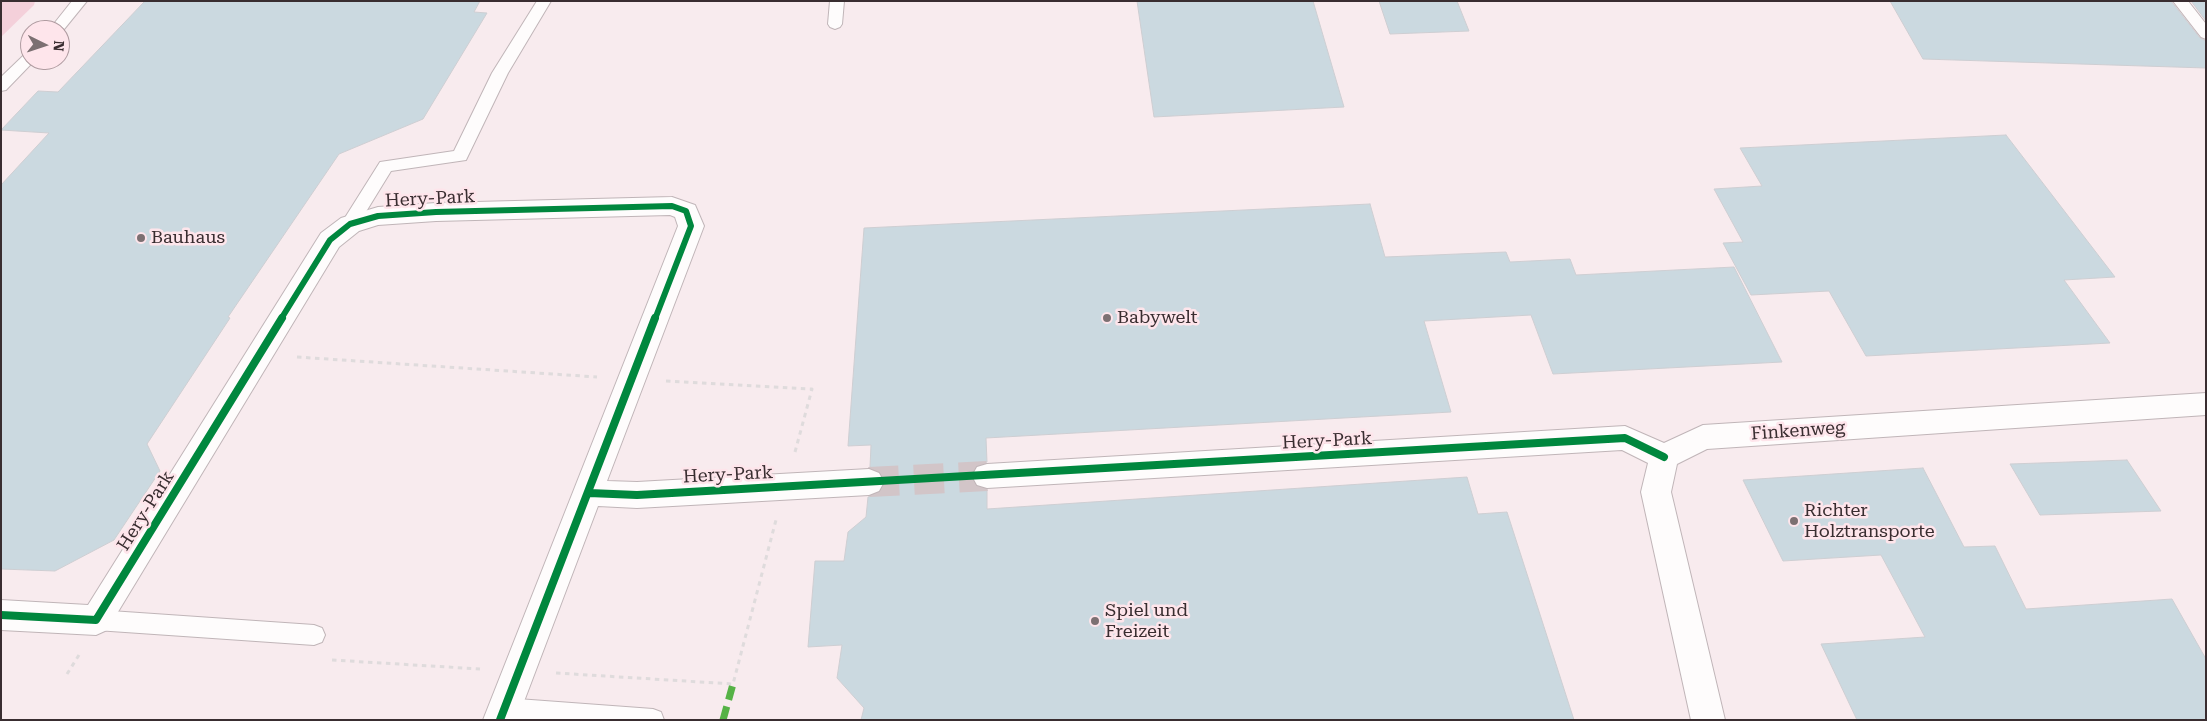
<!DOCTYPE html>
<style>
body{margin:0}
#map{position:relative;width:2207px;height:721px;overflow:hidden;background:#f8ebee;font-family:"Roboto Serif",serif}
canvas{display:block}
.frame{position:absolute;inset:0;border:2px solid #392d30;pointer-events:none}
.north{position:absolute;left:20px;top:20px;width:50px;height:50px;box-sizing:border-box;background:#fee5eb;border:1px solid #af9ba0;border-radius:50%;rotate:94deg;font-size:14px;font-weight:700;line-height:20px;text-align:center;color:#392d30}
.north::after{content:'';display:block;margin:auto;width:18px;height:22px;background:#7c7072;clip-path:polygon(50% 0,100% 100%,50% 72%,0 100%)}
</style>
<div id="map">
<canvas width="2207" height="721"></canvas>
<div class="frame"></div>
<div class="north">N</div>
</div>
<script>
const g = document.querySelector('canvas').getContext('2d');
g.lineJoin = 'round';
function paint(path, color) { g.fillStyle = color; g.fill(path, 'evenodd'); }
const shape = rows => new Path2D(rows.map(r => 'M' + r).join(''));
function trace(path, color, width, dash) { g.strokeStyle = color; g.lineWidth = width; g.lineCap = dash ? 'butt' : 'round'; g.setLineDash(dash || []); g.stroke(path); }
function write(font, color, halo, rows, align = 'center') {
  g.font = font + ' "Roboto Serif",serif'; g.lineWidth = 5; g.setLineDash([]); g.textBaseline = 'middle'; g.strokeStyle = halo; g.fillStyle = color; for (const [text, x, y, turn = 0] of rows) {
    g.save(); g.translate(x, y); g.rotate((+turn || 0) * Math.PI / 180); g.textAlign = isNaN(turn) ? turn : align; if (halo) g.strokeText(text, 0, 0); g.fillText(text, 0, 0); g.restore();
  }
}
const green = shape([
 [1,1,35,1,34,5,1,37]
]);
const building = shape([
 [145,1,480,1,474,12,487,13,423,119,339,154,228,317,230,318,147,444,160,471,114,540,55,571,1,569,1,185,49,133,1,130,38,91,58,92,145,1],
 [1137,1,1313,1,1344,107,1154,117,1137,1],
 [1379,1,1457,1,1469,31,1390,34,1379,1],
 [1890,1,2171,1,2200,38,2206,41,2206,68,1923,59,1890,1],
 [2191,1,2206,1,2206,21,2191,1],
 [2006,135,2115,277,2064,280,2110,343,1866,356,1829,291,1751,295,1723,243,1743,242,1714,189,1762,186,1740,148,2006,135],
 [1370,204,1385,257,1506,252,1510,262,1570,259,1576,275,1734,267,1782,362,1553,374,1531,315,1424,321,1451,412,986,438,987,462,975,466,970,477,976,487,987,490,987,509,1467,477,1478,514,1507,512,1574,720,861,720,864,708,837,678,842,645,808,647,815,561,844,561,848,532,866,517,868,497,880,493,886,483,881,472,870,467,871,445,848,446,864,228,1370,204],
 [2127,460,2161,511,2040,515,2010,464,2127,460],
 [1923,468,1964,547,1995,546,2026,609,2172,599,2206,659,2206,720,1857,720,1821,644,1925,637,1881,555,1783,561,1743,480,1923,468]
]);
const streetTunnel = shape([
 [869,482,987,476]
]);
const path = shape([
 [297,357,597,377],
 [666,381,812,389,795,452],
 [332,660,480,669],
 [556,673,733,684,776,520],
 [67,674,79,655]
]);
const lane = shape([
 [72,1,87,1,61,33,60,30,49,30,72,1],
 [537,1,551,1,508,73,466,160,391,171,356,228,350,230,344,228,341,224,380,162,454,151,492,73,537,1],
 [830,1,844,1,842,24,840,27,835,29,830,27,828,24,830,1],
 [2173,1,2188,1,2206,24,2206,39,2201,37,2173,1],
 [30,52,30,60,35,60,6,90,1,91,1,77,25,54,30,52],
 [96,610,314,625,322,628,325,635,322,642,314,645,96,630,88,627,85,620,88,613,96,610],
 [504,698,653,709,661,712,664,720,503,720,496,717,493,709,496,701,504,698]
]);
const street = shape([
 [672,197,695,205,704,226,607,481,637,482,869,469,879,473,884,482,879,491,869,495,637,508,598,506,517,720,483,720,678,226,675,217,670,215,436,221,378,225,359,231,339,247,107,630,96,635,1,630,1,600,88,605,321,233,341,218,378,207,436,203,672,197],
 [2206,393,2206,415,1707,449,1677,464,1671,492,1725,720,1691,720,1641,492,1648,463,1622,450,987,488,977,485,972,476,977,467,987,464,1625,426,1664,443,1703,425,2206,393]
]);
const quiet = shape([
 [723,720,733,684]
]);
const cyclewayFar1 = shape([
 [281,319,330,240,350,224,378,216,436,212,672,206,686,211,691,226,655,319]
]);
const cycleway = shape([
 [589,493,637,495,1625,438,1664,457],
 [1,615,96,620,282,318],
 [500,720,655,318]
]);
const markers = [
 [141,238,5,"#7c7072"],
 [1107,318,5,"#7c7072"],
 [1794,521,5,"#7c7072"],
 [1095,621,5,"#7c7072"]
];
const streetNames = [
 ["Hery-Park",430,199,-3],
 ["Finkenweg",1798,431,-4],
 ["Hery-Park",1327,441,-3],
 ["Hery-Park",728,475,-3],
 ["Hery-Park",146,511,-58]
];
const poiNames = [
 ["Bauhaus",151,238],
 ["Babywelt",1117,318],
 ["Richter",1804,511],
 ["Holztransporte",1804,532],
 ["Spiel und",1105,611],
 ["Freizeit",1105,632]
];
paint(green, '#f4d0da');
paint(building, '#cbd9e0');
trace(building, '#ceced2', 1);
trace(streetTunnel, '#d2c5c8', 30, [30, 15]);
trace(lane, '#c0b5b8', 2);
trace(street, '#c0b5b8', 2);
trace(path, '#dfdbdc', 3, [4.5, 4.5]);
paint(lane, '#fefcfc');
paint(street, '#fefcfc');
trace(quiet, '#56b246', 7, [14, 7]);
trace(cyclewayFar1, '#00873e', 6);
trace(cycleway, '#00873e', 8);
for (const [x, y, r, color] of markers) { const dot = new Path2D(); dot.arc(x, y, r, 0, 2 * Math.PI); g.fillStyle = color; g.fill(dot); trace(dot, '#fee5eb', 2); }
write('18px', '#392d30', '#fee5eb', streetNames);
write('18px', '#392d30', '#fee5eb', poiNames, 'left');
</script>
